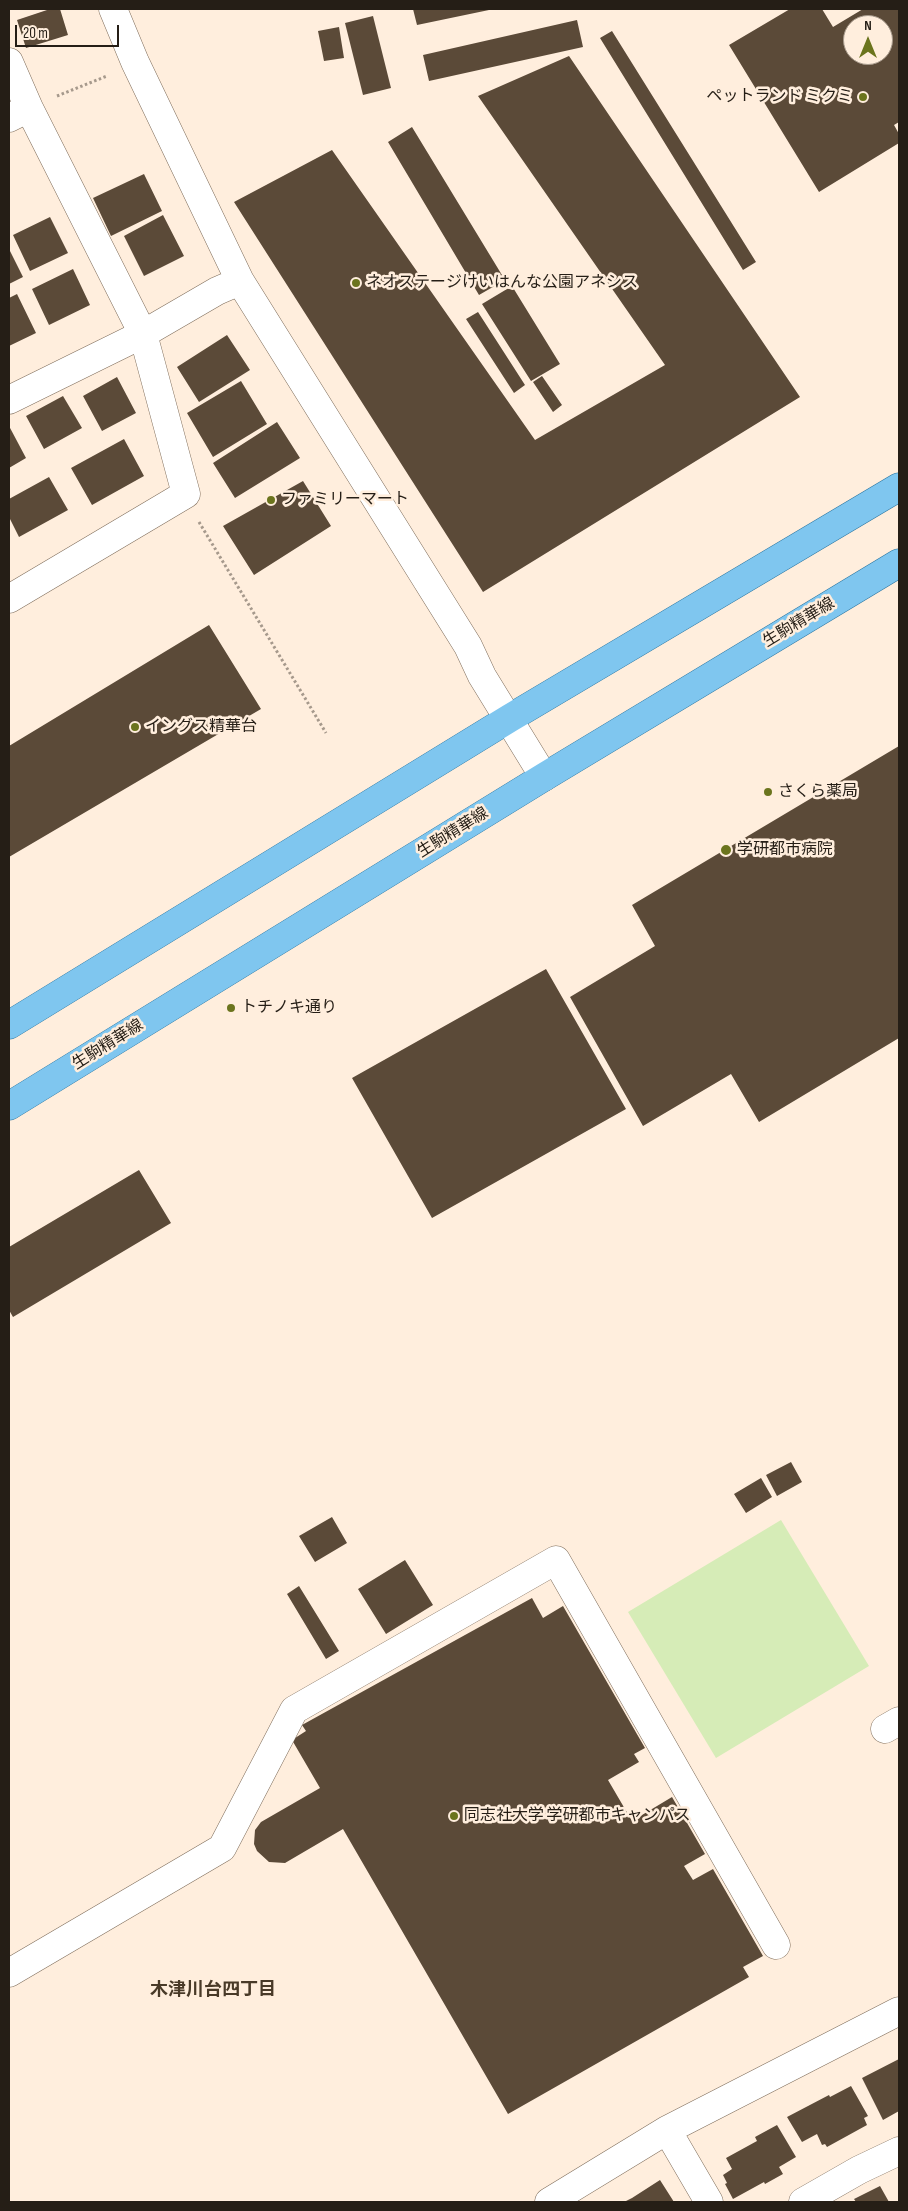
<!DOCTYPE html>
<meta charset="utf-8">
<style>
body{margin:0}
#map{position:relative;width:908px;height:2211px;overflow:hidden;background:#fed;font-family:"Sofia Sans Condensed",sans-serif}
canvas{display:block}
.frame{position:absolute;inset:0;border:10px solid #251e16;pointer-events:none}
.north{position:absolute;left:843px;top:15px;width:50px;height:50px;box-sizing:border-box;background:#fed;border:1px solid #a89b8d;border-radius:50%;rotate:0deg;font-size:14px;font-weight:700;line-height:20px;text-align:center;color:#251e16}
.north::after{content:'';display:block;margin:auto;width:18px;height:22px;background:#6b741d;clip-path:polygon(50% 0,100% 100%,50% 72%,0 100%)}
.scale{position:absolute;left:15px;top:25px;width:104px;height:22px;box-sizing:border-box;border:2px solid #251e16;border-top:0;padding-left:6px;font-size:15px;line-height:18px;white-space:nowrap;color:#251e16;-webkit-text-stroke:4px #fed;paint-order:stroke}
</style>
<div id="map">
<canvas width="908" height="2211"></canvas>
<div class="frame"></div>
<div class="north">N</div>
<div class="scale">20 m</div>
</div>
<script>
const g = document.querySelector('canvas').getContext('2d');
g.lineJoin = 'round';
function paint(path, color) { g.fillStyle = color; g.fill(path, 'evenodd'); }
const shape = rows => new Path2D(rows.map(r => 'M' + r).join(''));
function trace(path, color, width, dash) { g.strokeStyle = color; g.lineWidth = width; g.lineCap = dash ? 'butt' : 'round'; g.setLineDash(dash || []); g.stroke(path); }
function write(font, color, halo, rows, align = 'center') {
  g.font = font + ' "Sofia Sans Condensed","Noto Sans JP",sans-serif'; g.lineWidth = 5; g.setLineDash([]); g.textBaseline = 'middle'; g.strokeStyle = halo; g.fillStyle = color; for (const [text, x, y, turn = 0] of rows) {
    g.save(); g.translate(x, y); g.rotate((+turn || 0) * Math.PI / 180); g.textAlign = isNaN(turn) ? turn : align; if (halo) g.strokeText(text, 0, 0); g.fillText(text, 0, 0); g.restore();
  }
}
const green = shape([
 [781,1520,869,1666,716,1758,628,1612]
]);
const building = shape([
 [50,9,60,9,68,35,26,48,17,20],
 [413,9,489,9,489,10,417,25],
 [790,9,822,9,833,27,863,9,899,9,899,122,894,125,899,134,899,143,819,192,729,45],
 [853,25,883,25,883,55,853,55],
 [373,16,391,88,363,95,345,23],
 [577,20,583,47,429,81,423,55],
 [339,27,344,58,324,61,318,31],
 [612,31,756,262,743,270,600,38],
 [569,56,800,397,483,592,234,202,332,150,535,440,665,365,478,96],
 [412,127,505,280,479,295,388,142],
 [144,174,162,211,111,236,93,198],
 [163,215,184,256,144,276,124,236],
 [50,217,68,253,30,271,13,235],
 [9,249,23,277,9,284],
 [73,269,90,305,49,325,32,289],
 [512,286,560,364,531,381,482,304],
 [17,294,36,333,9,346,9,298],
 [478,312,525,385,514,393,466,319],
 [227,335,250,370,199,402,177,367],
 [542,376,562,405,553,412,533,382],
 [117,377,136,413,102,431,83,396],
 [241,381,267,424,213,457,187,413],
 [63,396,82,428,44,449,26,416],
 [277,422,300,458,235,498,213,463],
 [9,426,26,458,9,468],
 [124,439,144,476,92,505,71,468],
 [49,477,68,510,19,537,9,517,9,499],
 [303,481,331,526,254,575,223,526],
 [209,625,261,709,9,857,9,746],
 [899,746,899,1038,759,1122,731,1074,643,1126,570,997,655,946,632,905],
 [546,969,626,1109,432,1218,352,1078],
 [139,1170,171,1223,13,1317,9,1310,9,1247],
 [791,1462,802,1482,777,1496,766,1475],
 [761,1478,772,1497,746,1513,734,1494],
 [332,1517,347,1543,315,1562,299,1536],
 [405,1560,433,1605,386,1634,358,1589],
 [299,1586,339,1651,326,1659,287,1594],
 [532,1598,543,1618,563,1606,645,1748,634,1754,639,1762,608,1780,632,1821,672,1797,705,1854,684,1866,693,1880,713,1869,763,1956,743,1967,749,1977,508,2114,343,1829,285,1863,269,1862,257,1851,254,1844,255,1830,261,1822,320,1788,292,1740,306,1731,302,1725],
 [899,2059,899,2111,883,2120,862,2078],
 [851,2086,868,2116,864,2118,867,2125,827,2147,825,2144,822,2145,817,2134,802,2142,787,2117,829,2095,830,2097],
 [777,2125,796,2157,779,2167,783,2174,765,2184,764,2182,733,2199,725,2184,727,2183,723,2175,732,2169,726,2158,757,2141,755,2137],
 [660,2180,674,2202,624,2202,632,2198],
 [880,2186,889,2202,856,2202,854,2199]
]);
const path = shape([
 [57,96,107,76],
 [199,522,326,733]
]);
const minor = shape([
 [113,9,135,62,240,281,468,646,482,676,544,777],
 [9,62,29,108,9,118],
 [9,400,143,334,217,291,240,281],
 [9,599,186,494,143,334,29,108],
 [885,1729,899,1721],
 [9,1973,222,1848,294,1710,556,1560,776,1945],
 [667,2130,709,2202],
 [549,2202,667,2130,899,2011],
 [803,2202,859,2170,899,2151]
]);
const major = shape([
 [9,1025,510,718,899,487],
 [9,1106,544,777,899,563]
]);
const markers = [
 [863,97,5,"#6b741d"],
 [356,283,5,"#6b741d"],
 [271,500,5,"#6b741d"],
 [135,727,5,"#6b741d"],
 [768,792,5,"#6b741d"],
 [726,850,6,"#6b741d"],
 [231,1008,5,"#6b741d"],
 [454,1816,5,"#6b741d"]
];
const poiNames = [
 ["ペットランド ミクミ",853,97,"right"],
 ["ネオステージけいはんな公園アネシス",366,283],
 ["ファミリーマート",281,500],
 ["イングス精華台",145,727],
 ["さくら薬局",778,792],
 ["学研都市病院",737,850],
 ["トチノキ通り",241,1008],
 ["同志社大学 学研都市キャンパス",464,1816]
];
const streetNames = [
 ["生駒精華線",799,623,-31],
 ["生駒精華線",453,833,-32],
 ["生駒精華線",108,1045,-32]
];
const neighbourhoodNames = [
 ["木津川台四丁目",213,1990]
];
paint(green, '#d6ecb7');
paint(building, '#5b4a38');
trace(minor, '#7f6d5b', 29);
trace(major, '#28729d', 29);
trace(path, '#a6998c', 3, [2.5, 2.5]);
trace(minor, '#fff', 28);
trace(major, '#7fc6ef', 28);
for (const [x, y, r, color] of markers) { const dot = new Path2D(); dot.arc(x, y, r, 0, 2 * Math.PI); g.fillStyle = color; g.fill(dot); trace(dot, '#fed', 2); }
write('16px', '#251e16', '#fed', poiNames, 'left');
write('16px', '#251e16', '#fed', streetNames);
write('bold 18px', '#493a28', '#fed', neighbourhoodNames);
</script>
